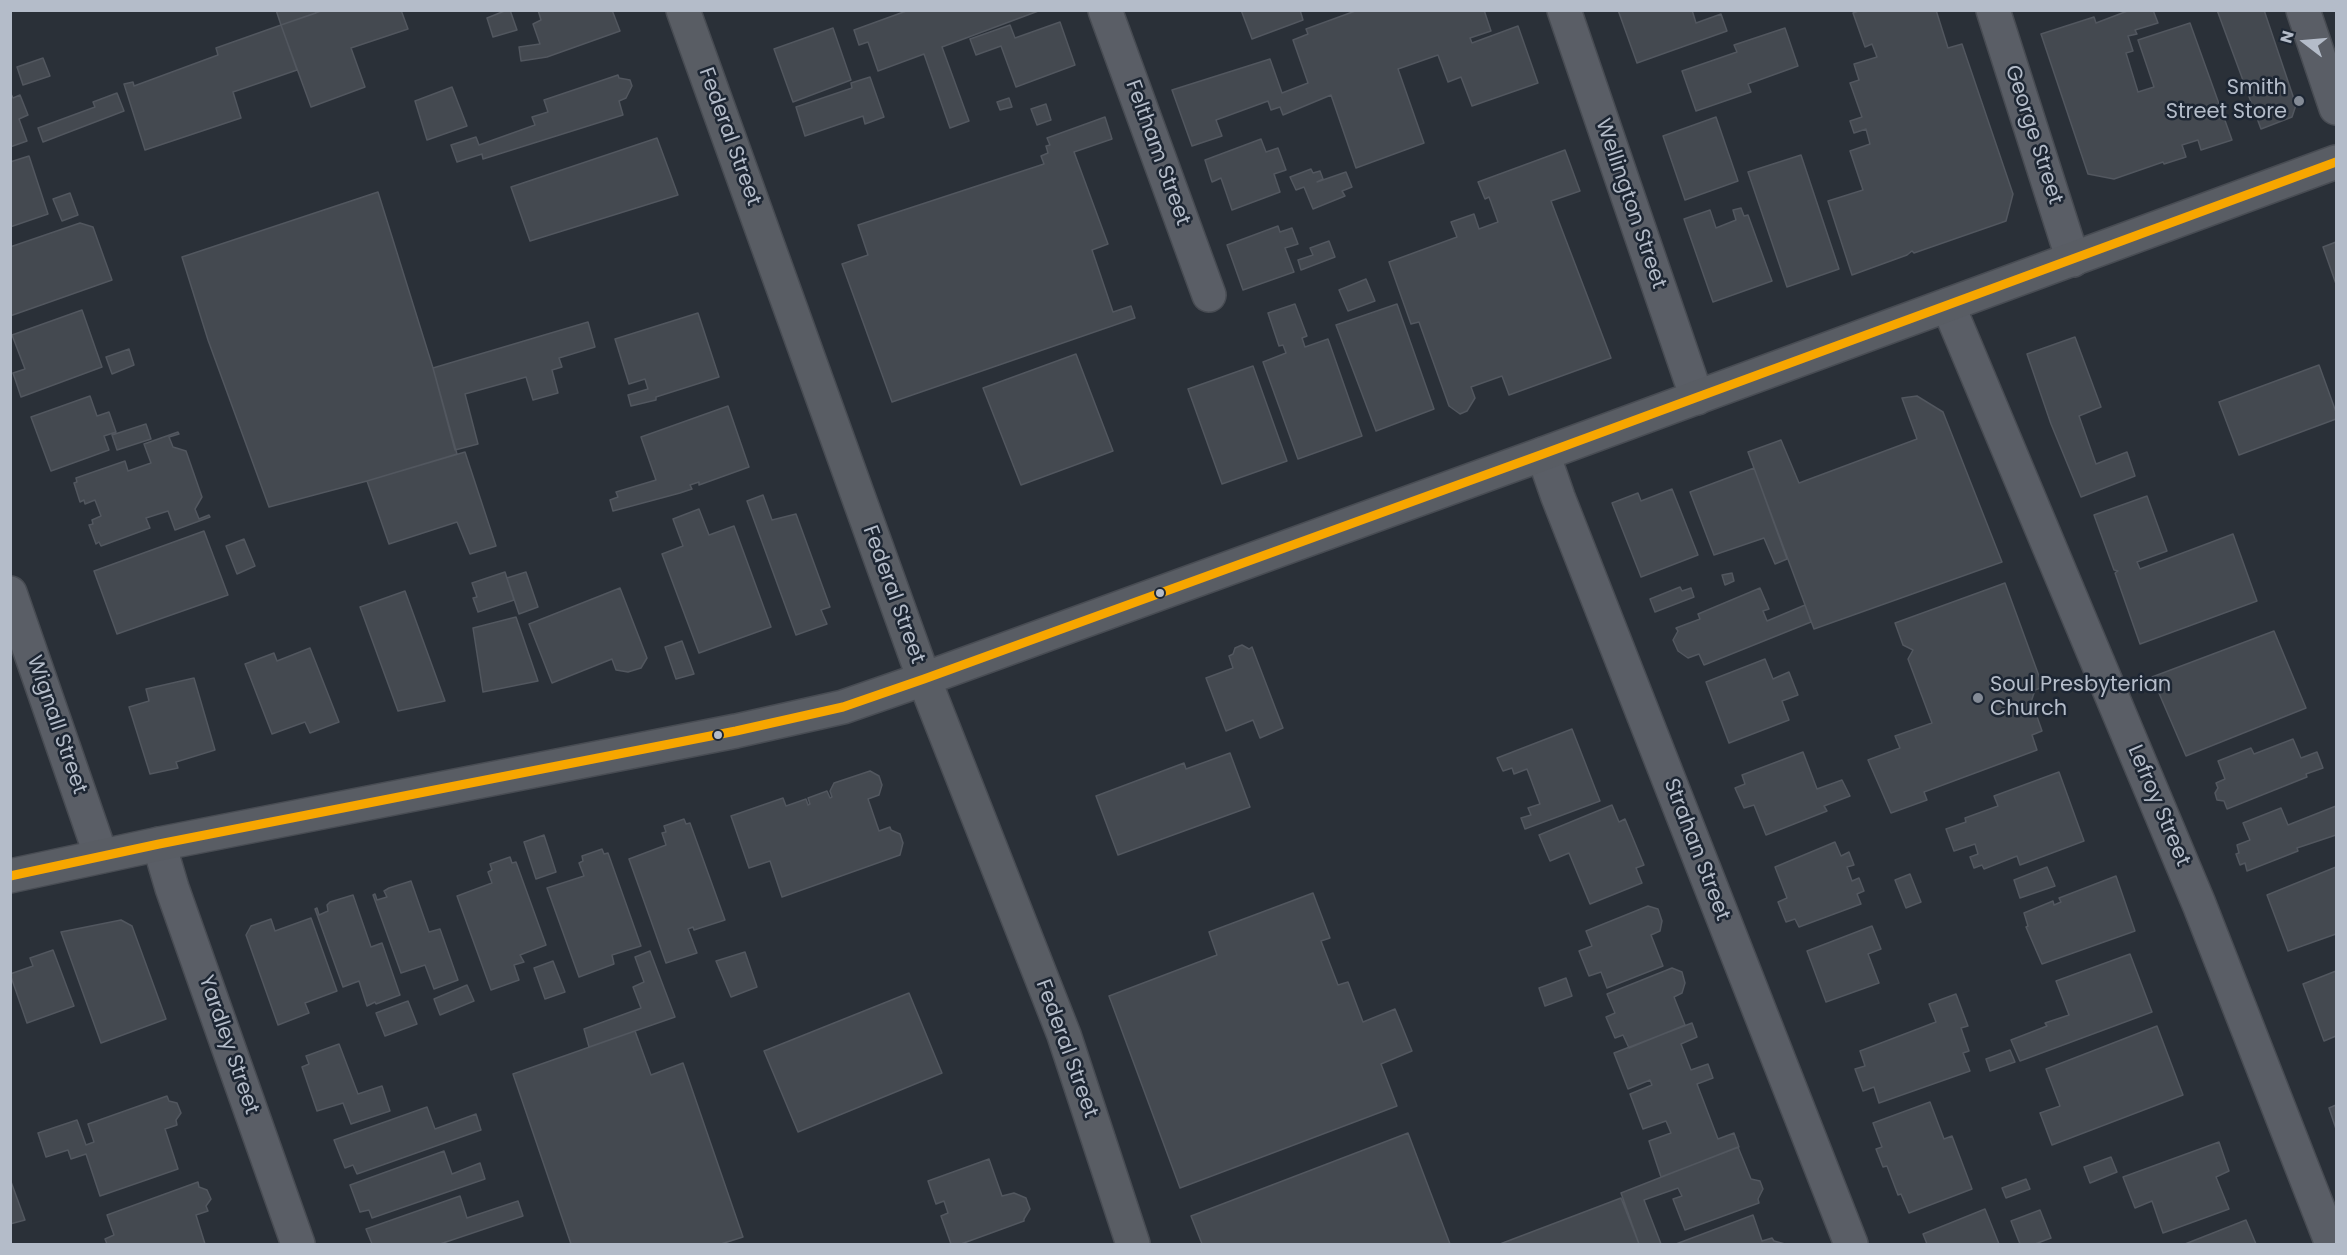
<!DOCTYPE html>
<style>
body{margin:0}
#map{position:relative;width:2347px;height:1255px;overflow:hidden;background:#2a3038;font-family:Poppins,sans-serif}
canvas{display:block}
.frame{position:absolute;inset:0;border:12px solid #b4bcc9;pointer-events:none}
.north{position:absolute;left:2275px;top:12px;width:60px;height:60px;-webkit-text-stroke:4px #1d2633;paint-order:stroke;rotate:286deg;font-size:16px;font-weight:700;line-height:24px;text-align:center;color:#b4bcc9}
.north::after{content:'';display:block;margin:auto;width:21px;height:27px;background:#b4bcc9;clip-path:polygon(50% 0,100% 100%,50% 72%,0 100%)}
</style>
<div id="map">
<canvas width="2347" height="1255"></canvas>
<div class="frame"></div>
<div class="north">N</div>
</div>
<script>
const g = document.querySelector('canvas').getContext('2d');
g.lineJoin = 'round';
function paint(path, color) { g.fillStyle = color; g.fill(path, 'evenodd'); }
const shape = rows => new Path2D(rows.map(r => 'M' + r).join(''));
function trace(path, color, width, dash) { g.strokeStyle = color; g.lineWidth = width; g.lineCap = dash ? 'butt' : 'round'; g.setLineDash(dash || []); g.stroke(path); }
function write(font, color, halo, rows, align = 'center') {
  g.font = font + ' Poppins,sans-serif'; g.lineWidth = 5; g.setLineDash([]); g.textBaseline = 'middle'; g.strokeStyle = halo; g.fillStyle = color; for (const [text, x, y, turn = 0] of rows) {
    g.save(); g.translate(x, y); g.rotate((+turn || 0) * Math.PI / 180); g.textAlign = isNaN(turn) ? turn : align; if (halo) g.strokeText(text, 0, 0); g.fillText(text, 0, 0); g.restore();
  }
}
const building = shape([
 [276,10,315,10,316,13,281,25,276,10],
 [324,10,401,10,408,29,351,48,365,87,311,107,281,25,324,10],
 [507,10,510,10,517,30,493,37,487,18,507,10],
 [538,10,612,10,620,31,547,57,521,61,519,47,540,44,533,24,541,20,538,10],
 [909,10,1041,10,942,47,969,121,950,128,924,54,878,71,868,42,859,45,854,30,909,10],
 [1241,10,1300,10,1303,20,1252,39,1241,10],
 [1358,10,1484,10,1491,31,1470,38,1472,43,1518,26,1538,83,1472,106,1461,77,1448,82,1438,55,1398,69,1424,143,1356,168,1331,95,1283,115,1280,107,1271,110,1268,101,1216,120,1222,136,1192,146,1172,90,1270,59,1282,93,1308,83,1293,40,1308,34,1306,29,1358,10],
 [1618,10,1692,10,1696,23,1721,14,1727,31,1637,63,1618,10],
 [1861,10,1936,10,1948,48,1962,44,2013,194,2006,221,1914,253,1912,251,1907,255,1852,275,1828,201,1863,190,1850,151,1870,144,1866,129,1854,133,1850,121,1862,117,1850,83,1859,80,1854,64,1877,57,1872,44,1865,47,1853,13,1861,10],
 [2130,10,2153,10,2158,23,2135,30,2137,34,2128,36,2133,51,2126,53,2138,92,2154,87,2138,40,2190,23,2232,140,2201,150,2198,140,2182,145,2186,157,2164,164,2163,162,2114,179,2088,174,2041,34,2094,17,2096,23,2130,10],
 [2217,10,2264,10,2296,105,2292,117,2261,129,2217,10],
 [1060,22,1075,65,1016,87,1001,46,976,55,970,39,1010,25,1015,38,1060,22],
 [281,25,297,70,233,92,241,118,145,150,124,84,133,82,134,86,218,55,216,48,281,25],
 [833,28,851,80,793,102,774,49,833,28],
 [1785,28,1798,66,1748,84,1751,92,1696,111,1682,71,1737,52,1734,45,1785,28],
 [43,58,50,76,23,85,17,67,43,58],
 [618,75,619,78,630,80,632,86,626,98,619,101,623,115,483,159,482,154,457,162,451,145,476,137,479,145,535,125,532,117,548,112,544,100,618,75],
 [870,77,884,117,865,124,863,116,805,136,796,107,852,88,851,83,870,77],
 [452,87,467,126,427,140,415,101,452,87],
 [10,92,13,98,20,95,28,115,19,119,27,141,10,147,10,92],
 [117,93,124,111,43,142,38,128,95,107,93,102,117,93],
 [1009,98,1012,107,1000,110,997,102,1009,98],
 [1046,104,1051,120,1037,125,1031,109,1046,104],
 [1105,117,1112,139,1074,152,1108,244,1092,250,1113,312,1131,306,1135,318,892,402,842,264,868,255,858,225,1044,164,1041,156,1048,153,1046,146,1050,145,1047,138,1105,117],
 [1716,117,1738,181,1685,200,1663,136,1716,117],
 [657,138,678,195,530,241,511,187,657,138],
 [1261,139,1266,152,1278,148,1286,170,1274,174,1280,192,1232,210,1221,178,1212,182,1205,160,1261,139],
 [1565,150,1580,191,1551,201,1611,358,1509,395,1502,376,1471,387,1475,398,1467,411,1460,414,1449,406,1419,322,1411,324,1389,262,1457,237,1451,222,1474,214,1479,229,1498,222,1489,197,1485,199,1478,182,1565,150],
 [1801,155,1839,269,1787,287,1748,172,1801,155],
 [29,156,48,214,10,227,10,162,29,156],
 [1311,169,1313,173,1320,171,1323,179,1317,182,1346,172,1352,187,1342,191,1345,196,1313,209,1304,187,1296,190,1290,177,1311,169],
 [378,192,433,368,457,454,367,481,269,507,208,340,182,257,378,192],
 [70,193,78,215,62,221,53,199,70,193],
 [1741,208,1744,216,1748,215,1772,281,1713,302,1684,219,1710,210,1716,228,1736,220,1733,210,1741,208],
 [80,223,93,227,112,280,10,316,10,247,80,223],
 [1278,226,1280,232,1292,228,1298,244,1285,248,1294,272,1243,290,1227,245,1278,226],
 [1329,241,1335,257,1301,270,1298,260,1313,255,1310,248,1329,241],
 [2336,242,2336,284,2323,247,2336,242],
 [1366,279,1375,301,1348,311,1339,290,1366,279],
 [1295,304,1307,336,1302,338,1305,347,1328,339,1362,436,1298,459,1263,362,1286,353,1283,345,1279,346,1268,313,1295,304],
 [1397,304,1434,409,1376,431,1336,325,1397,304],
 [82,310,102,367,21,397,13,373,25,369,12,335,82,310],
 [698,313,719,377,656,397,656,400,631,406,628,395,648,389,645,379,629,384,615,339,698,313],
 [588,322,595,347,559,358,562,367,552,370,558,393,533,400,526,377,465,394,478,444,455,450,433,368,588,322],
 [2075,337,2101,407,2079,416,2096,464,2127,452,2135,476,2081,497,2051,424,2027,354,2075,337],
 [129,349,134,365,112,374,106,357,129,349],
 [1076,354,1113,451,1021,485,983,388,1076,354],
 [2319,365,2336,412,2336,419,2239,455,2219,402,2319,365],
 [1253,366,1287,461,1222,484,1188,389,1253,366],
 [90,396,97,416,109,412,116,432,104,436,109,450,51,471,31,417,90,396],
 [1917,396,1943,412,2002,562,1814,629,1748,452,1781,440,1799,483,1917,439,1902,398,1917,396],
 [728,406,749,467,699,485,699,482,690,485,692,489,680,493,613,511,610,500,618,497,616,492,656,480,641,437,728,406],
 [146,424,151,439,117,450,112,435,146,424],
 [178,432,179,434,169,437,173,447,186,451,202,497,195,509,199,519,209,515,210,517,175,530,168,511,146,518,150,528,101,546,99,542,96,544,89,525,93,524,92,520,101,516,95,500,85,504,84,500,80,502,74,483,77,482,76,478,125,461,128,471,151,463,144,444,178,432],
 [465,452,496,546,470,554,457,522,389,544,367,481,465,452],
 [1754,468,1787,559,1775,564,1764,538,1714,555,1690,492,1754,468],
 [1672,489,1698,555,1641,577,1612,503,1638,493,1641,501,1672,489],
 [763,495,772,520,796,514,830,607,821,610,827,624,796,635,747,501,763,495],
 [2147,496,2167,551,2137,562,2140,569,2233,534,2257,601,2140,644,2115,573,2118,571,2114,570,2094,515,2147,496],
 [699,509,709,535,734,526,771,627,699,653,662,554,683,546,673,519,699,509],
 [204,531,228,595,117,634,94,571,204,531],
 [244,539,255,566,237,574,226,546,244,539],
 [505,572,514,600,478,612,473,598,477,597,472,583,505,572],
 [526,572,538,607,519,614,507,578,526,572],
 [1732,573,1734,581,1725,585,1722,575,1732,573],
 [2005,583,2043,687,2035,690,2030,705,2031,709,2034,708,2042,731,2032,735,2037,750,1924,792,1927,800,1891,813,1868,760,1900,748,1895,736,1932,723,1908,659,1913,650,1903,645,1895,623,2005,583],
 [1680,587,1682,591,1691,588,1694,597,1655,612,1650,599,1680,587],
 [620,588,647,658,641,668,628,672,616,670,612,659,552,683,529,624,620,588],
 [1760,588,1769,609,1763,611,1767,621,1805,605,1811,622,1704,665,1699,654,1688,658,1678,651,1673,640,1678,631,1676,628,1700,619,1698,614,1760,588],
 [405,591,445,701,398,711,360,607,405,591],
 [516,617,538,681,483,692,473,628,516,617],
 [2274,631,2306,708,2186,756,2152,677,2274,631],
 [682,641,694,674,676,679,665,647,682,641],
 [1242,645,1249,649,1252,647,1283,728,1260,738,1253,720,1226,731,1206,678,1233,668,1229,656,1233,654,1235,648,1242,645],
 [310,648,339,722,310,733,305,722,272,734,245,664,274,653,277,661,310,648],
 [1765,659,1773,679,1789,672,1798,695,1782,701,1789,720,1729,743,1706,682,1765,659],
 [194,678,215,750,176,762,178,768,150,774,129,707,149,701,146,689,194,678],
 [1572,729,1600,801,1525,829,1521,818,1531,815,1528,808,1540,804,1527,769,1514,774,1512,768,1503,771,1497,758,1572,729],
 [2293,739,2301,758,2317,752,2323,768,2306,774,2307,777,2227,809,2224,801,2217,800,2215,793,2218,788,2216,783,2225,779,2218,761,2251,748,2254,754,2293,739],
 [1803,752,1817,789,1842,780,1850,796,1824,806,1827,811,1766,835,1754,805,1744,808,1735,788,1745,784,1742,775,1803,752],
 [1230,753,1250,807,1118,855,1096,796,1184,763,1186,769,1230,753],
 [870,771,879,776,882,785,879,795,868,799,879,831,890,827,891,830,900,834,903,843,900,855,782,897,770,861,749,868,731,816,783,798,786,806,806,799,808,805,810,804,808,798,827,791,830,798,832,797,830,791,834,783,870,771],
 [2059,772,2084,841,2020,865,2017,856,1984,869,1982,865,1974,868,1970,857,1978,854,1975,844,1954,851,1946,829,1966,822,1965,818,1998,806,1994,796,2059,772],
 [1612,805,1619,822,1625,819,1644,865,1636,868,1642,883,1590,904,1569,853,1550,861,1539,835,1612,805],
 [2336,806,2336,835,2297,848,2298,851,2247,871,2245,863,2240,865,2236,854,2239,853,2237,845,2250,840,2243,823,2281,808,2288,825,2336,806],
 [684,819,686,824,690,823,725,920,694,930,693,927,688,929,697,953,666,963,629,859,666,845,662,833,666,832,664,826,684,819],
 [544,835,556,872,536,879,524,842,544,835],
 [1835,842,1841,856,1849,852,1854,865,1847,867,1852,881,1859,878,1864,891,1857,894,1861,904,1799,927,1795,919,1786,922,1778,902,1787,898,1775,867,1835,842],
 [602,849,604,854,608,853,641,946,612,955,614,964,579,977,547,888,584,876,579,863,583,861,582,856,602,849],
 [510,857,512,863,516,862,546,945,520,955,524,962,514,965,519,980,491,990,457,896,492,883,488,872,492,870,490,864,510,857],
 [2047,867,2055,886,2020,898,2014,880,2047,867],
 [2336,867,2336,934,2288,951,2267,895,2336,867],
 [1910,874,1921,902,1906,908,1895,880,1910,874],
 [2116,876,2135,931,2042,964,2026,927,2028,926,2024,913,2053,901,2054,905,2061,902,2059,898,2116,876],
 [411,881,429,932,440,929,458,980,434,989,425,965,401,973,373,895,375,894,377,900,387,897,384,891,389,888,411,881],
 [1313,893,1330,938,1321,941,1338,985,1348,982,1363,1022,1395,1009,1412,1051,1381,1064,1397,1106,1180,1188,1109,996,1217,955,1209,932,1313,893],
 [353,895,371,947,382,943,400,995,376,1004,375,1002,367,1006,359,981,343,987,315,909,317,908,319,915,328,911,327,905,330,902,353,895],
 [1648,906,1658,909,1662,921,1660,931,1651,935,1663,966,1607,988,1601,972,1589,976,1579,951,1592,946,1586,931,1648,906],
 [311,918,337,991,305,1003,309,1013,278,1025,246,935,251,926,271,919,275,931,311,918],
 [121,920,132,926,166,1019,101,1043,61,932,121,920],
 [1872,926,1881,949,1868,954,1879,983,1826,1002,1807,951,1872,926],
 [53,950,74,1006,27,1023,10,974,33,966,30,958,53,950],
 [650,951,675,1017,589,1047,584,1029,641,1008,633,987,644,982,635,957,650,951],
 [745,952,757,987,731,997,716,961,745,952],
 [2130,954,2152,1012,2020,1061,2011,1040,2047,1026,2045,1023,2069,1015,2056,981,2130,954],
 [553,961,565,992,545,999,534,968,553,961],
 [1672,968,1682,972,1685,983,1682,993,1674,997,1685,1025,1629,1048,1623,1035,1615,1038,1606,1017,1615,1013,1607,994,1672,968],
 [2336,971,2336,1036,2324,1041,2303,984,2336,971],
 [1566,978,1572,996,1545,1006,1539,988,1566,978],
 [467,985,474,1001,440,1015,434,999,467,985],
 [909,993,942,1073,798,1132,764,1051,909,993],
 [1956,994,1968,1026,1961,1028,1969,1051,1963,1053,1970,1071,1879,1103,1874,1087,1863,1091,1855,1069,1865,1066,1860,1051,1936,1022,1929,1004,1956,994],
 [408,1001,417,1024,385,1036,376,1013,408,1001],
 [1692,1023,1697,1037,1681,1044,1691,1070,1708,1064,1713,1078,1697,1084,1718,1139,1734,1133,1739,1147,1661,1177,1649,1141,1671,1133,1666,1121,1643,1129,1630,1094,1652,1085,1650,1080,1628,1089,1614,1053,1692,1023],
 [2157,1026,2183,1095,2052,1145,2040,1113,2060,1106,2046,1069,2157,1026],
 [635,1031,651,1075,683,1063,743,1237,721,1244,571,1244,513,1074,635,1031],
 [339,1044,358,1094,382,1086,390,1111,351,1124,343,1103,317,1111,302,1067,309,1064,306,1056,339,1044],
 [2010,1050,2015,1062,1990,1071,1986,1059,2010,1050],
 [167,1096,169,1101,177,1103,181,1113,176,1120,177,1125,165,1129,178,1169,100,1196,86,1154,71,1159,68,1150,46,1157,38,1133,77,1120,86,1145,94,1142,88,1124,167,1096],
 [1930,1102,1944,1139,1952,1136,1972,1189,1909,1213,1901,1194,1898,1195,1887,1166,1883,1167,1876,1149,1882,1147,1873,1123,1930,1102],
 [2336,1105,2336,1129,2329,1108,2336,1105],
 [427,1107,435,1129,476,1114,481,1130,357,1174,353,1165,345,1168,334,1140,427,1107],
 [1408,1133,1450,1244,1202,1244,1191,1216,1408,1133],
 [2219,1142,2229,1171,2216,1177,2229,1209,2163,1233,2152,1201,2135,1208,2123,1177,2219,1142],
 [1738,1147,1751,1179,1760,1181,1763,1189,1758,1199,1759,1203,1685,1230,1673,1199,1682,1196,1678,1188,1644,1200,1661,1244,1639,1244,1621,1193,1738,1147],
 [444,1151,452,1174,480,1163,485,1179,372,1218,369,1210,360,1212,350,1185,444,1151],
 [2111,1157,2117,1172,2090,1183,2084,1167,2111,1157],
 [989,1159,1002,1196,1014,1193,1026,1198,1030,1209,1024,1219,1024,1221,961,1244,951,1244,941,1216,948,1213,944,1201,936,1204,928,1181,989,1159],
 [10,1179,25,1220,10,1224,10,1179],
 [2026,1179,2030,1189,2006,1198,2002,1188,2026,1179],
 [198,1182,199,1187,207,1190,211,1199,206,1206,208,1211,196,1215,205,1244,107,1244,105,1239,114,1235,107,1215,198,1182],
 [460,1196,467,1218,518,1201,523,1216,440,1244,372,1244,366,1229,460,1196],
 [1621,1198,1639,1244,1500,1244,1621,1198],
 [1985,1209,1999,1244,1927,1244,1923,1234,1985,1209],
 [2040,1210,2051,1238,2035,1244,2020,1244,2011,1221,2040,1210],
 [1753,1215,1762,1241,1772,1238,1774,1241,1785,1244,1676,1244,1753,1215],
 [2246,1220,2256,1244,2185,1244,2246,1220]
]);
const street = shape([
 [1105,10,1209,295],
 [1564,10,1697,398],
 [1993,10,2073,260],
 [2303,10,2336,108],
 [1948,305,2199,904,2332,1244],
 [1543,454,1558,497,1851,1244],
 [10,593,101,856],
 [159,844,172,888,298,1244]
]);
const secondary = shape([
 [683,10,924,679,1064,1035,1133,1244],
 [10,876,159,844,736,731,843,707,924,679,1543,454,2336,162]
]);
const bus1 = shape([
 [10,876,159,844,736,731,843,707,924,679,1543,454,2336,162]
]);
const markers = [
 [2299,101,6,"#848b96"],
 [1160,593,5,"#b4bcc9"],
 [1978,698,6,"#848b96"],
 [718,735,5,"#b4bcc9"]
];
const poiNames = [
 ["Smith",2287,89],
 ["Street Store",2287,113],
 ["Soul Presbyterian",1990,686,"left"],
 ["Church",1990,710,"left"]
];
const streetNames = [
 ["George Street",2033,135,72],
 ["Federal Street",729,137,70],
 ["Feltham Street",1157,153,70],
 ["Wellington Street",1630,204,71],
 ["Federal Street",893,595,70],
 ["Wignall Street",56,725,71],
 ["Lefroy Street",2158,806,67],
 ["Strahan Street",1696,850,69],
 ["Yardley Street",228,1045,71],
 ["Federal Street",1066,1049,70]
];
paint(building, '#444950');
trace(building, '#52575f', 1.5);
trace(street, '#484c53', 36);
trace(secondary, '#484c53', 36);
trace(street, '#5a5e66', 33);
trace(secondary, '#595d64', 33);
trace(bus1, '#f7a600', 9);
for (const [x, y, r, color] of markers) { const dot = new Path2D(); dot.arc(x, y, r, 0, 2 * Math.PI); g.fillStyle = color; g.fill(dot); trace(dot, '#1d2633', 2); }
write('21px', '#b4bcc9', '#1d2633', poiNames, 'right');
write('21px', '#b4bcc9', '#1d2633', streetNames);
</script>
